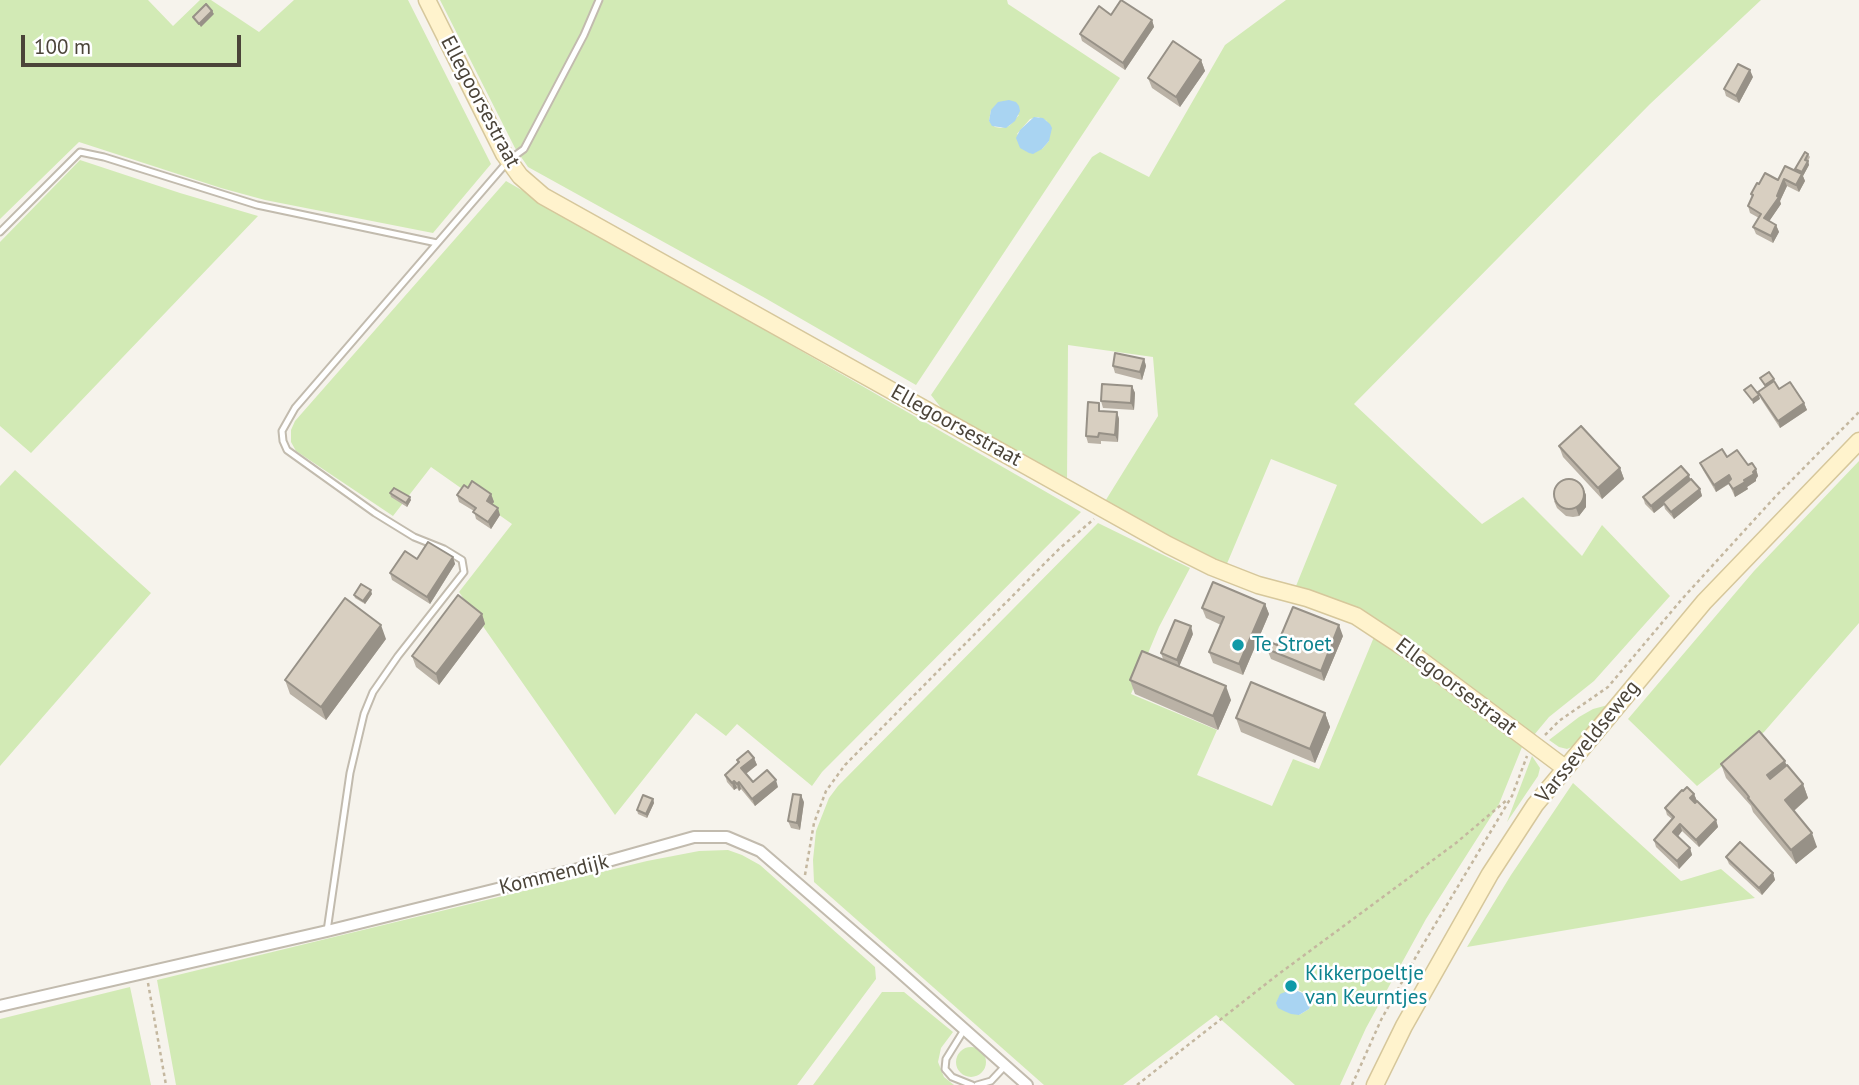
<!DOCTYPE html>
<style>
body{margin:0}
#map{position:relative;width:1859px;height:1085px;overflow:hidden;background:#f6f3ec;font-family:"PT Sans",sans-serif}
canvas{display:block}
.scale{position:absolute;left:21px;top:35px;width:220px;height:32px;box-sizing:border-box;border:4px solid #4b4439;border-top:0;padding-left:9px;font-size:21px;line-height:24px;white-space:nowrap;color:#4b4439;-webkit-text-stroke:5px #fff;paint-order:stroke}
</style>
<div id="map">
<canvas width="1859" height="1085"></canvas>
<div class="scale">100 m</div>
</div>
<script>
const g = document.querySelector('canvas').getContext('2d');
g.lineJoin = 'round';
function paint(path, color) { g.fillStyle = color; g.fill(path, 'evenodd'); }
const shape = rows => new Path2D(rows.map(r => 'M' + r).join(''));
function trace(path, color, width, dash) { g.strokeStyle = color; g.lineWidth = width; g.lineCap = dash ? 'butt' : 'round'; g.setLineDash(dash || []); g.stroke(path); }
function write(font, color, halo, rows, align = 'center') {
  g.font = font + ' "PT Sans",sans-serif'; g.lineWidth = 5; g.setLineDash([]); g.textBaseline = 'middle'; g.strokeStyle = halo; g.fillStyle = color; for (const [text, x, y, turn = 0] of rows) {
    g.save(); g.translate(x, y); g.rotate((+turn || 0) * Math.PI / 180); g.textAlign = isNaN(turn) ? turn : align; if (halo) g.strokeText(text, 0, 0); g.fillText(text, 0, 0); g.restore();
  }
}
const green = shape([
 [0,0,148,0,173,26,200,0,211,0,259,32,294,0,408,0,491,164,433,233,265,200,221,188,79,142,0,219],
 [440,0,1007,0,1008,4,1120,78,916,385,765,298,528,167,515,148],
 [991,110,1019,115,1009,126,1001,128,995,127,989,121],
 [1038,117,1047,121,1049,141,1042,149,1017,134,1030,119],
 [1286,0,1761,0,1650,104,1354,404,1482,524,1523,497,1582,556,1602,525,1670,596,1594,681,1549,717,1534,735,1419,650,1357,608,1296,586,1337,485,1271,459,1226,566,1104,503,1158,416,1153,357,1068,345,1067,482,942,409,931,395,1092,157,1100,152,1149,177,1225,45],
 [80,160,180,193,258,216,31,453,0,426,0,242],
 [506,181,1081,512,822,772,812,786,737,724,726,736,696,713,615,815,459,592,512,524,431,467,393,516,296,451,291,442,291,430,295,421],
 [1859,461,1859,623,1764,732,1697,786,1628,719,1754,571],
 [15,470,151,593,0,766,0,486],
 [1098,523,1190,568,1159,627,1131,694,1217,730,1197,775,1272,806,1293,759,1319,769,1374,637,1522,747,1499,804,1426,919,1366,1028,1340,1085,1295,1085,1216,1015,1123,1085,1044,1085,814,882,813,860,816,831,829,798,838,786],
 [1297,989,1307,995,1312,1001,1309,1009,1299,1015],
 [1608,705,1576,745,1567,749,1559,747,1549,740,1579,717,1593,709],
 [1532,756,1540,768,1538,776,1507,822],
 [1573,783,1681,881,1721,869,1755,898,1467,947,1511,875],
 [728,850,742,855,760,865,875,967,876,979,797,1085,176,1085,157,980,647,861,699,851],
 [130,987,151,1085,0,1085,0,1019],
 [882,992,904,992,953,1032,941,1048,938,1062,944,1077,954,1085,813,1085],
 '956 1062a15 15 0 1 1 30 0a15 15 0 1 1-30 0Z'
]);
const water = shape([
 [1009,100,1016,102,1019,106,1020,111,1015,121,1006,128,992,126,989,121,991,110,998,102],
 [1034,117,1043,118,1050,124,1052,128,1049,141,1042,149,1033,154,1029,153,1020,148,1016,138,1020,130],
 [1293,989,1307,995,1312,1001,1309,1009,1299,1015,1291,1014,1284,1011,1278,1008,1276,1003,1280,994]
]);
const path = shape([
 [1545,735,1559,721,1608,687,1682,599,1775,497,1859,412],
 [805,875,814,823,826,791,845,765,1060,548,1094,519],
 [148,983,166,1085],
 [1137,1085,1276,976,1456,843,1508,799],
 [1352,1085,1381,1020,1418,953,1512,796,1527,756]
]);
const lane = shape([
 [0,232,80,152,104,157,257,205,437,243],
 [327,931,350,773,364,714,373,692,398,656,464,572,462,560,444,549,414,537,375,513,287,450,283,441,282,431,295,408,509,160,524,149,584,35,599,0],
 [964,1030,946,1059,945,1069,952,1077,972,1085],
 [977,1085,991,1081,1005,1066]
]);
const street = shape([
 [0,1006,327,931,594,865,694,837,727,837,760,851,892,965,1027,1085]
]);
const secondary = shape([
 [427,0,504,154,520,176,543,196,1168,545,1212,567,1258,585,1307,598,1356,616,1406,649,1565,768],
 [1375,1085,1404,1026,1490,874,1535,805,1704,602,1859,441]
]);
const wall = shape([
 [1111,15,1152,20,1154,27,1125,70,1082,41,1080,34],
 [1201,60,1205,71,1180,107,1152,88,1148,78],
 [1753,77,1739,103,1726,96,1724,89],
 [1808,154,1810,157,1808,161,1809,165,1803,176,1805,181,1799,192,1787,186,1780,201,1781,204,1769,221,1776,225,1779,232,1773,243,1756,234,1753,227,1759,218,1750,213,1748,206,1752,197,1751,194,1796,171,1795,169],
 [1144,359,1146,366,1142,380,1115,373,1113,366],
 [1760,378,1775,383,1779,389,1804,403,1807,410,1780,428,1761,399,1758,392,1765,387],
 [1132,386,1135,393,1134,410,1103,408,1101,401],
 [1101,411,1117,412,1119,419,1118,442,1101,441,1101,444,1088,443,1086,436],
 [1559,446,1620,468,1624,479,1602,499,1563,457],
 [1727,457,1756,469,1758,476,1756,479,1756,481,1747,487,1748,489,1735,497,1729,484,1716,492,1703,470,1700,463],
 [1690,479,1700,489,1702,496,1674,519,1665,509,1664,505,1654,513,1645,504,1643,497],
 [468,488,491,494,494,502,492,504,500,515,491,529,476,519,474,511,459,502,457,495],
 [1583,488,1586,495,1586,507,1579,516,1573,517,1566,516,1557,508,1554,501],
 [390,493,411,500,407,507,391,497],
 [453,557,455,564,430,604,392,580,390,573,417,559],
 [372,594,365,604,355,598,354,595],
 [1265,604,1269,614,1243,675,1213,663,1209,652,1221,625,1206,618,1202,608],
 [482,614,485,624,439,685,416,667,412,656],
 [1193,634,1179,666,1231,700,1218,730,1135,694,1130,680,1163,659,1161,653],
 [1343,636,1324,681,1271,659,1267,649,1277,645],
 [386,639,326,720,290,694,285,680],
 [1325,713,1330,727,1315,763,1241,732,1236,718],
 [754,758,757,765,746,774,753,782,778,787,755,806,741,789,739,791,737,788,734,790,727,782,725,775,738,763,737,760],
 [1721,764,1786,766,1803,784,1808,798,1794,811,1817,847,1796,864,1753,812,1751,806,1726,778],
 [1683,791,1694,794,1697,801,1716,820,1718,827,1699,847,1682,831,1678,836,1690,848,1692,855,1679,869,1656,847,1654,840,1672,819,1667,815,1665,808],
 [653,799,654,803,647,818,638,814,637,810],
 [804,802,800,830,791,828,788,821],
 [1726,857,1773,873,1775,880,1762,895,1729,864]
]);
const shadedWall = shape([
 [212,11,214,14,201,27,199,24],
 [1152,20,1154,27,1125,70,1123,63],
 [1201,60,1205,71,1180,107,1176,97],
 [1750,70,1753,77,1739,103,1736,96],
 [1808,161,1809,165,1803,176,1802,172],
 [1802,174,1805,181,1799,192,1796,185],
 [1784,179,1787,186,1780,201,1781,204,1766,226,1764,218,1777,196],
 [1776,225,1779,232,1773,243,1771,236],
 [1144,359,1146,366,1142,380,1140,372],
 [1132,386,1135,393,1134,410,1131,403],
 [1759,395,1760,399,1753,404,1752,400],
 [1804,403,1807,410,1780,428,1778,421],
 [1117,412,1119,419,1118,442,1115,435],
 [1620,468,1624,479,1602,499,1598,488],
 [1756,469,1758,476,1756,479,1756,481,1747,487,1748,489,1735,497,1733,489],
 [1689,475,1691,482,1663,502,1664,505,1654,513,1651,506],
 [1729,475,1731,482,1716,492,1714,485],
 [1583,488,1586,495,1586,507,1579,516,1576,508],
 [1700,489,1702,496,1674,519,1671,512],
 [491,494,494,502,489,508,487,501],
 [410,497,411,500,407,507,406,503],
 [498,508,500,515,491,529,488,522],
 [453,557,455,564,430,604,427,597],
 [371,590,372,594,365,604,363,601],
 [1265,604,1269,614,1243,675,1239,664],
 [482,614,485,624,439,685,436,674],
 [381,625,386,639,326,720,321,707],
 [1339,625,1343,636,1324,681,1321,671],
 [1191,626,1193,634,1179,667,1177,660],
 [1226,686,1231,700,1218,730,1213,716],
 [1325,713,1330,727,1315,763,1310,749],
 [754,758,757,765,744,775,741,768],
 [1785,761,1790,775,1772,789,1767,775],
 [776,780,778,787,755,806,752,799],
 [734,781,737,788,734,790,732,783],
 [739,782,741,789,739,791,737,784],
 [1803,784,1808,798,1790,814,1785,800],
 [1694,794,1697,801,1693,805,1690,798],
 [801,795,804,802,800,830,797,823],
 [653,799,654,803,647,818,646,814],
 [1716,820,1718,827,1699,847,1696,840],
 [1680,824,1682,831,1676,839,1673,832],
 [1812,833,1817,847,1796,864,1791,850],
 [1690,848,1692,855,1679,869,1677,861],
 [1773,873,1775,880,1762,895,1759,888]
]);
const building = shape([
 [1121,0,1152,20,1123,63,1080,34,1099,6,1111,15,1121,0],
 [206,4,212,11,199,24,193,17,206,4],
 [1173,41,1201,60,1176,97,1148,78,1173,41],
 [1738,64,1750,70,1736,96,1724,89,1738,64],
 [1805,152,1808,154,1805,160,1808,161,1802,172,1795,169,1805,152],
 [1785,166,1802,174,1796,185,1784,179,1777,196,1779,197,1764,218,1776,225,1771,236,1753,227,1761,214,1748,206,1753,195,1751,194,1757,183,1759,184,1765,173,1778,180,1785,166],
 [1115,353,1144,359,1140,372,1113,366,1115,353],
 [1769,372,1774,379,1765,385,1760,378,1769,372],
 [1774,381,1779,389,1790,382,1804,403,1778,421,1758,392,1774,381],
 [1102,384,1132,386,1131,403,1101,401,1102,384],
 [1751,385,1759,395,1752,400,1744,390,1751,385],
 [1088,402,1099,403,1099,411,1117,412,1115,435,1099,433,1098,437,1086,436,1088,402],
 [1581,426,1620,468,1598,488,1559,446,1581,426],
 [1722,449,1727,457,1737,450,1748,465,1752,463,1756,469,1753,472,1754,474,1744,480,1745,482,1733,489,1728,482,1731,479,1729,475,1714,485,1700,463,1722,449],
 [1681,466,1689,475,1651,506,1643,497,1681,466],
 '1554 494a15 15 0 1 1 30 0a15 15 0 1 1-30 0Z',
 [1691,479,1700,489,1671,512,1663,502,1691,479],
 [472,481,491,494,487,501,498,508,488,522,473,512,476,508,457,495,464,485,468,488,472,481],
 [394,488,410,497,406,503,390,493,394,488],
 [428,542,453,557,427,597,390,573,405,551,417,559,428,542],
 [1213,582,1265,604,1239,664,1209,652,1224,617,1202,608,1213,582],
 [361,584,371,590,363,601,354,595,361,584],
 [458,595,482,614,436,674,412,656,458,595],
 [345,598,381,625,321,707,285,680,345,598],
 [1293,607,1339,625,1321,671,1267,649,1270,642,1277,645,1293,607],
 [1175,620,1191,626,1177,660,1161,653,1175,620],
 [1142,651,1226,686,1213,716,1130,680,1142,651],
 [1251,682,1325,713,1310,749,1236,718,1251,682],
 [1759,731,1785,761,1767,775,1770,779,1787,765,1803,784,1785,800,1812,833,1791,850,1748,798,1749,797,1746,793,1721,764,1759,731],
 [748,751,754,758,741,768,753,782,767,770,776,780,752,799,739,782,737,784,734,781,732,783,725,775,739,762,737,760,748,751],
 [1687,787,1694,794,1690,798,1695,803,1697,801,1716,820,1696,840,1680,824,1673,832,1690,848,1677,861,1654,840,1674,817,1665,808,1682,790,1683,791,1687,787],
 [793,794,801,795,797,823,788,821,793,794],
 [643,795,653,799,646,814,637,810,643,795],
 [1740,842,1773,873,1759,888,1726,857,1740,842]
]);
const markers = [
 [1238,645,7,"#0f9aa8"],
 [1291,986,7,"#0f9aa8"]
];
const streetNames = [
 ["Ellegoorsestraat",480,102,62],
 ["Ellegoorsestraat",956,426,29],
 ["Ellegoorsestraat",1456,687,37],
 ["Varsseveldseweg",1588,742,-51],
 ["Kommendijk",554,875,-14]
];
const cultureNames = [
 ["Te Stroet",1252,645],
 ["Kikkerpoeltje",1305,974],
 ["van Keurntjes",1305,998]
];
paint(green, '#d2eab5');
paint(water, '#a9d4f2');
trace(lane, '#c2bbae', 9);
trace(street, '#c2bbae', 14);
trace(secondary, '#d6c79b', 19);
trace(path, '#c4b79f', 2.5, [3.5, 3.5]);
trace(lane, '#fff', 5);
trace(street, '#fff', 10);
trace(secondary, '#fff3cd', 16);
paint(wall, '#bab2a6');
paint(shadedWall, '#979187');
paint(building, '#d8cfc1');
trace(building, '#979187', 2);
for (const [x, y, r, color] of markers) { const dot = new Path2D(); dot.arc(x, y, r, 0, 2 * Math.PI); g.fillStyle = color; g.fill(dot); trace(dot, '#fff', 2.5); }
write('21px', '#4b4439', '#fff', streetNames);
write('21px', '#0d838f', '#fff', cultureNames, 'left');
</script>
